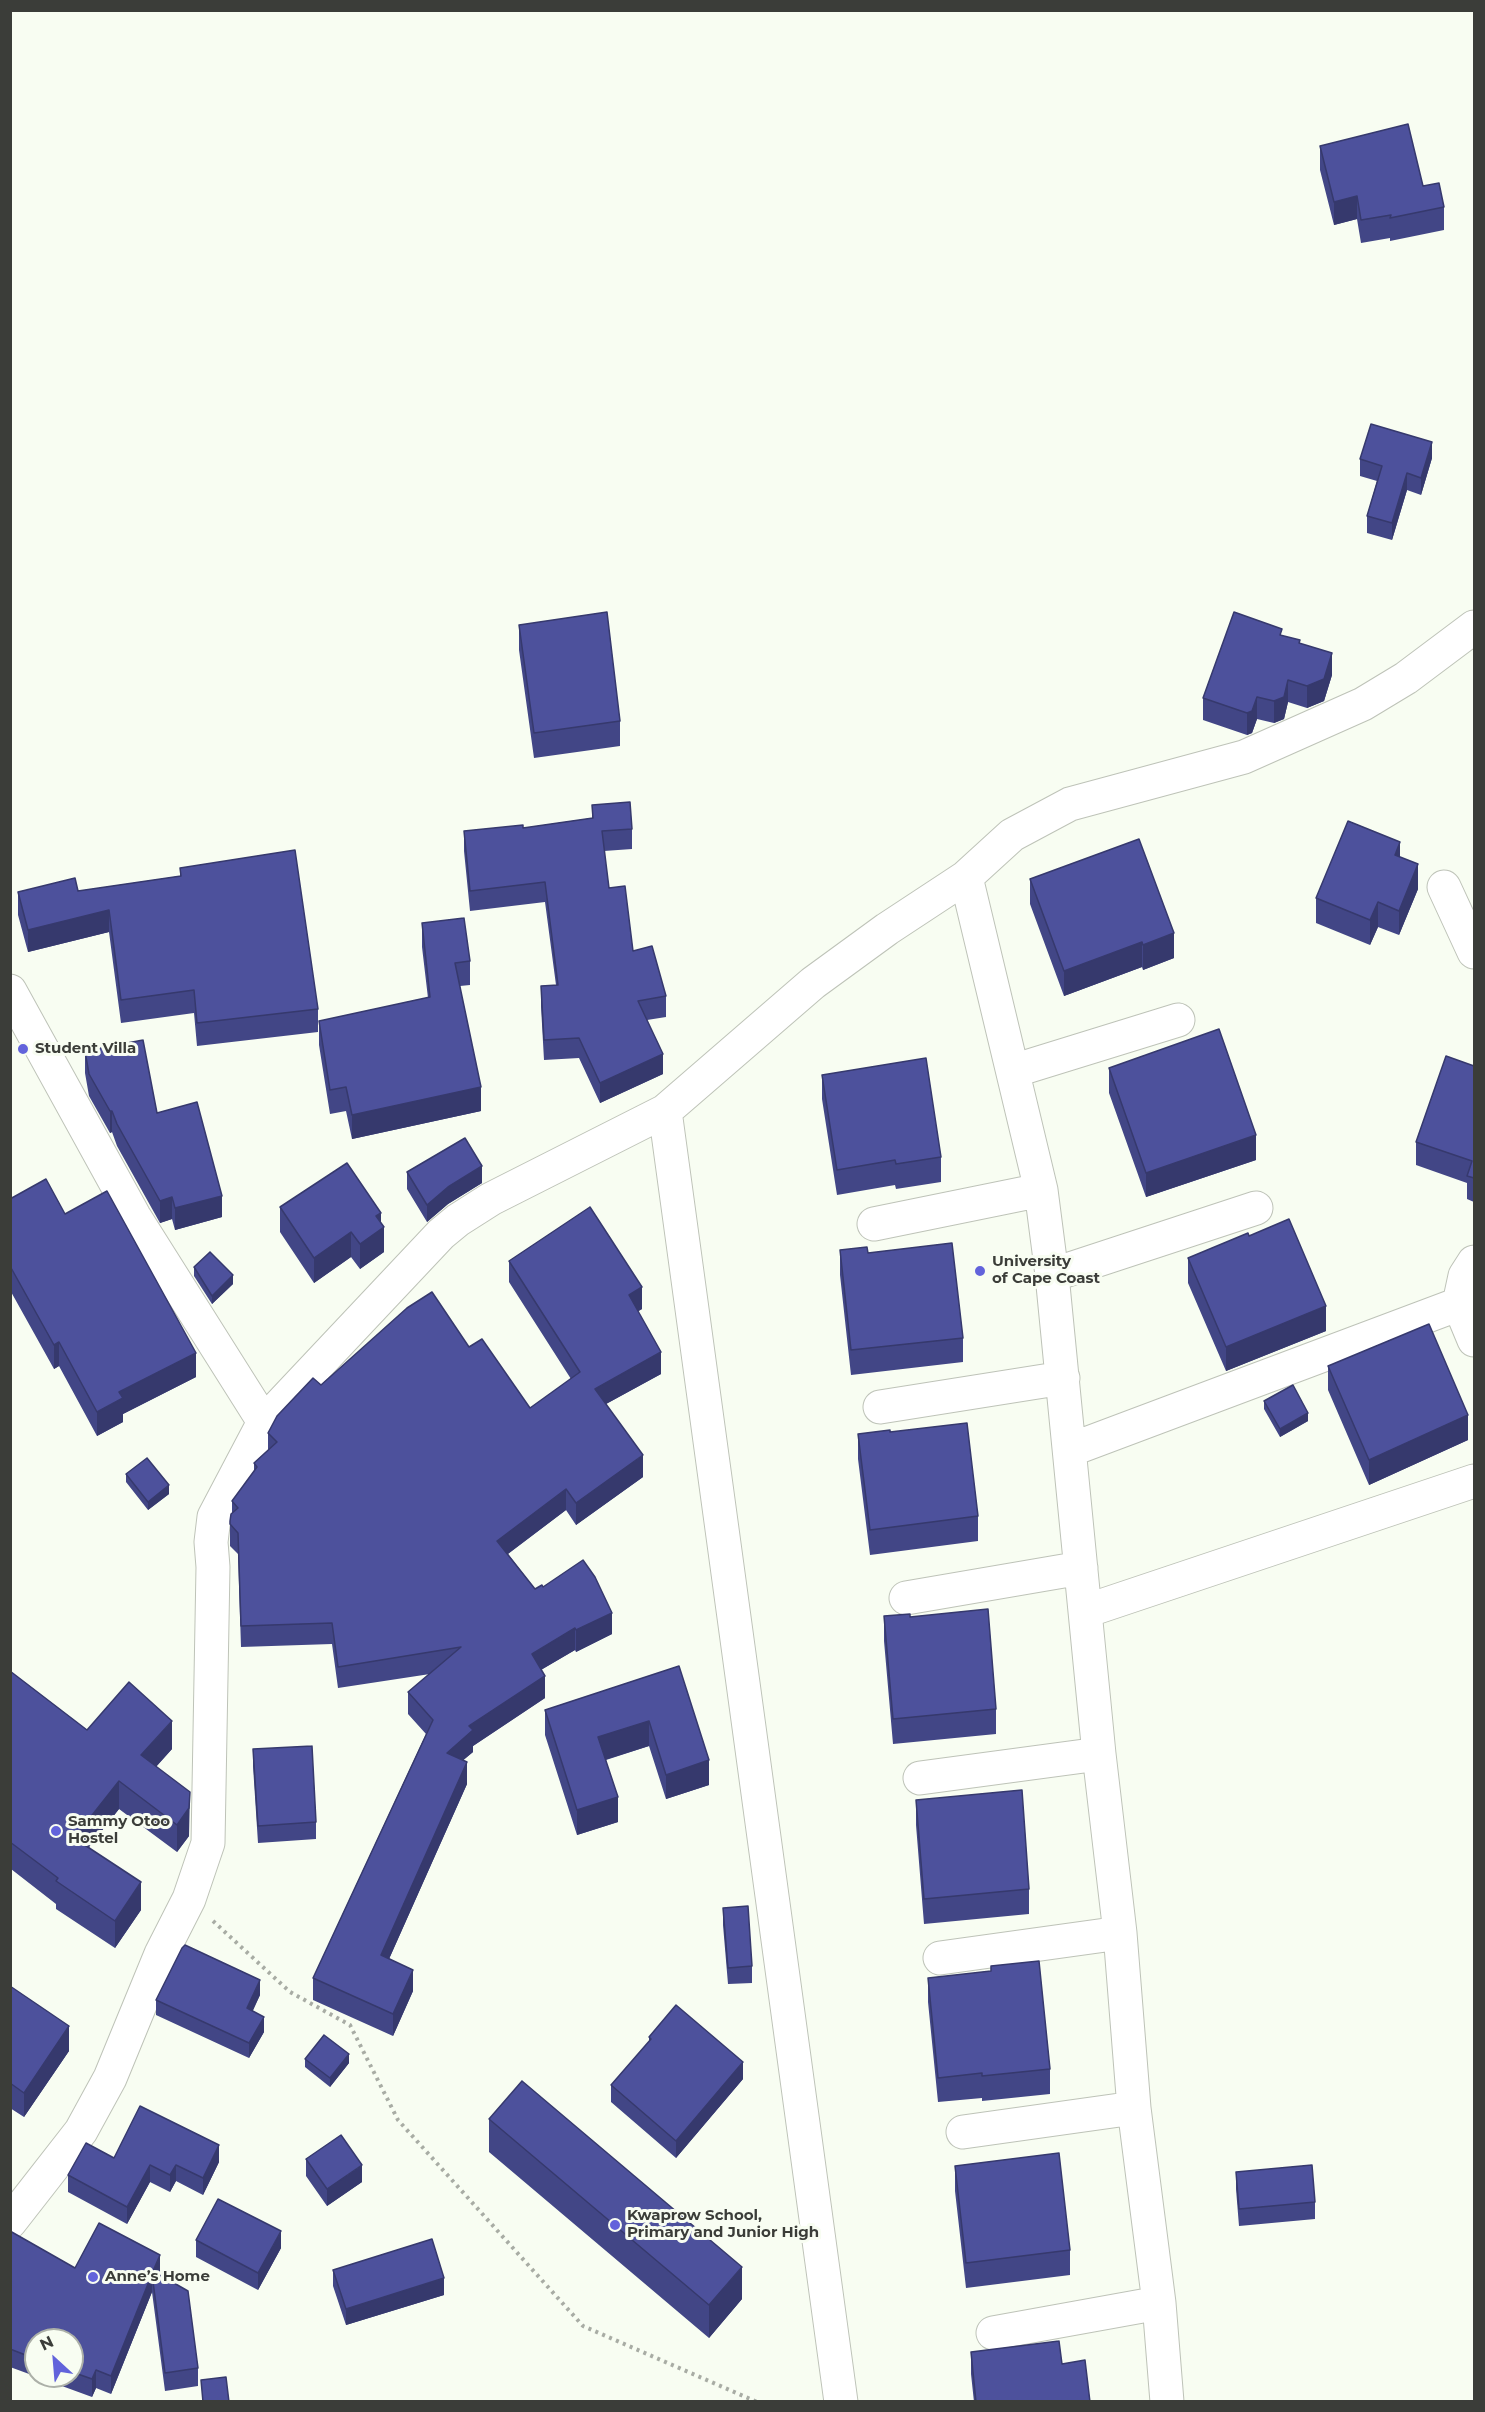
<!DOCTYPE html>
<meta charset="utf-8">
<style>
body{margin:0}
#map{position:relative;width:1485px;height:2412px;overflow:hidden;background:#f8fdf2;font-family:Montserrat,sans-serif}
canvas{display:block}
.frame{position:absolute;inset:0;border:12px solid #3b3d39;pointer-events:none}
.north{position:absolute;left:24px;top:2328px;width:60px;height:60px;box-sizing:border-box;background:#f8fdf2;border:2px solid #acb0a8;border-radius:50%;rotate:334deg;font-size:16px;font-weight:700;line-height:24px;text-align:center;color:#3b3d39}
.north::after{content:'';display:block;margin:auto;width:21px;height:27px;background:#6263db;clip-path:polygon(50% 0,100% 100%,50% 72%,0 100%)}
</style>
<div id="map">
<canvas width="1485" height="2412"></canvas>
<div class="frame"></div>
<div class="north">N</div>
</div>
<script>
const g = document.querySelector('canvas').getContext('2d');
g.lineJoin = 'round';
const shape = rows => new Path2D(rows.map(r => 'M' + r).join(''));
function trace(path, color, width, dash) { g.strokeStyle = color; g.lineWidth = width; g.lineCap = dash ? 'butt' : 'round'; g.setLineDash(dash || []); g.stroke(path); }
function paint(path, color) { g.fillStyle = color; g.fill(path, 'evenodd'); }
function write(font, color, halo, rows, align = 'center') {
  g.font = font + ' Montserrat,sans-serif'; g.lineWidth = 6; g.setLineDash([]); g.textBaseline = 'middle'; g.strokeStyle = halo; g.fillStyle = color; for (const [text, x, y, turn = 0] of rows) {
    g.save(); g.translate(x, y); g.rotate((+turn || 0) * Math.PI / 180); g.textAlign = isNaN(turn) ? turn : align; if (halo) g.strokeText(text, 0, 0); g.fillText(text, 0, 0); g.restore();
  }
}
const path = shape([
 [213,1921,290,1992,350,2025,398,2120,583,2326,757,2402]
]);
const minor = shape([
 [1444,887,1474,952],
 [10,991,134,1216,264,1422],
 [1013,1071,1178,1020],
 [665,1111,841,2402],
 [874,1224,1041,1190],
 [1474,1262,1465,1276,1459,1304,1474,1340],
 [1052,1275,1256,1208],
 [880,1407,1063,1378],
 [1070,1450,1459,1304],
 [906,1598,1081,1568],
 [1086,1611,1474,1481],
 [920,1778,1099,1754],
 [940,1958,1120,1933],
 [963,2132,1134,2108],
 [10,2222,81,2131,110,2078,161,1954,189,1899,208,1843,213,1567,211,1542,214,1517,264,1422,441,1234,458,1220,491,1199,665,1111,813,983,887,929,966,877],
 [993,2333,1159,2303],
 [1167,2402,1159,2303,1134,2108,1120,1933,1099,1754,1052,1275,1041,1190,966,877,1012,835,1070,804,1244,757,1363,704,1406,678,1474,627]
]);
const wall = shape([
 [1320,146,1423,186,1444,207,1444,230,1390,241,1390,238,1361,243,1357,219,1334,225,1320,170],
 [1432,458,1421,495,1407,490,1392,540,1367,533,1367,516,1377,481,1360,476,1360,459],
 [519,625,620,721,620,746,534,758,519,650],
 [1282,636,1300,643,1332,675,1324,701,1307,708,1288,702,1284,719,1274,723,1257,719,1252,733,1247,735,1203,720,1203,698],
 [592,805,632,829,632,849,604,851,609,888,633,951,666,996,666,1017,647,1020,663,1074,600,1103,579,1058,544,1060,541,1006,541,986,556,985,545,902,470,911,464,851,464,831,523,828,592,818],
 [1400,857,1418,889,1399,935,1378,927,1370,945,1316,923,1316,898],
 [180,868,318,1009,318,1032,197,1046,194,1013,121,1023,109,932,28,952,18,915,18,892,78,891,180,876],
 [1030,879,1174,958,1143,970,1142,967,1064,996,1030,904],
 [422,923,470,961,470,985,460,986,481,1111,352,1139,346,1111,330,1114,319,1045,319,1021,428,998,422,947],
 [85,1051,157,1113,222,1217,175,1230,172,1219,160,1223,117,1146,112,1132,110,1133,89,1096,85,1073],
 [1474,1066,1474,1202,1467,1199,1467,1183,1416,1165,1416,1142],
 [1109,1068,1256,1160,1146,1197,1109,1093],
 [822,1075,941,1157,941,1182,896,1189,895,1185,837,1195,822,1099],
 [407,1172,482,1183,448,1204,427,1222,407,1189],
 [10,1199,65,1214,196,1377,123,1414,123,1422,97,1436,59,1366,54,1369,10,1290],
 [280,1207,381,1223,384,1252,360,1269,351,1257,314,1283,280,1232],
 [1249,1236,1326,1331,1226,1371,1188,1283,1188,1258],
 [840,1250,868,1253,963,1338,963,1362,851,1375,840,1275],
 [509,1261,642,1309,638,1311,661,1374,606,1404,643,1477,576,1525,566,1510,508,1554,535,1589,543,1587,612,1634,576,1652,575,1650,541,1670,545,1698,473,1746,473,1752,463,1760,467,1784,389,1959,413,1991,393,2036,313,2000,313,1978,426,1734,408,1714,408,1692,430,1674,338,1688,332,1644,241,1647,238,1554,230,1546,230,1521,232,1513,232,1501,254,1472,254,1463,268,1450,268,1433,321,1385,469,1347,530,1408,571,1379,509,1282],
 [194,1267,233,1284,212,1304,194,1276],
 [1328,1366,1468,1440,1369,1485,1328,1390],
 [1264,1401,1308,1421,1280,1437,1264,1409],
 [890,1432,978,1516,978,1541,870,1555,858,1459,858,1434],
 [126,1474,169,1494,148,1510,126,1482],
 [884,1616,910,1617,996,1709,996,1734,893,1744,884,1641],
 [679,1666,709,1785,666,1799,649,1746,606,1760,618,1822,577,1835,545,1735,545,1710],
 [10,1671,87,1730,172,1749,156,1767,189,1836,177,1852,119,1809,89,1847,141,1910,115,1948,56,1909,56,1904,11,1869],
 [253,1749,316,1822,316,1839,258,1843,253,1766],
 [916,1800,1029,1889,1029,1914,924,1924,916,1825],
 [723,1908,752,1966,752,1983,728,1984,723,1925],
 [928,1978,1050,2069,1050,2094,982,2101,982,2098,938,2102,928,2002],
 [10,1986,69,2051,24,2117,10,2108],
 [260,1995,252,2011,264,2032,249,2058,156,2015,156,2000],
 [649,2037,743,2079,676,2158,611,2102,611,2085,649,2042],
 [305,2059,349,2063,330,2087,305,2067],
 [489,2119,742,2299,709,2338,489,2152],
 [114,2158,219,2162,203,2195,176,2181,170,2192,150,2182,127,2224,68,2192,68,2175],
 [306,2159,362,2182,327,2206,306,2176],
 [955,2166,1070,2250,1070,2275,966,2288,955,2191],
 [1236,2172,1315,2202,1315,2219,1239,2226,1236,2189],
 [10,2231,75,2268,160,2273,159,2275,198,2368,198,2386,165,2391,152,2292,111,2394,96,2388,92,2397,10,2367],
 [36,2340,72,2340,72,2376,36,2376],
 [196,2240,281,2248,258,2290,196,2257],
 [333,2270,444,2295,346,2325,333,2286],
 [971,2352,1062,2364,1090,2402,974,2402,971,2374]
]);
const shadedWall = shape([
 [1357,196,1357,219,1334,225,1334,202],
 [1432,442,1432,458,1421,495,1421,478],
 [1407,473,1407,490,1392,540,1392,523],
 [1332,653,1332,675,1324,701,1307,708,1307,686],
 [1288,680,1288,702,1284,719,1274,723,1274,701],
 [1257,697,1257,719,1252,733,1247,735,1247,713],
 [1400,842,1400,867,1395,855],
 [1418,864,1418,889,1399,935,1399,911],
 [1378,902,1378,927,1370,945,1370,920],
 [109,910,109,932,28,952,28,930],
 [1174,933,1174,958,1143,970,1143,945],
 [1142,942,1142,967,1064,996,1064,971],
 [663,1054,663,1074,600,1103,600,1083],
 [481,1087,481,1111,352,1139,352,1115],
 [110,1111,112,1111,112,1132,110,1133],
 [1256,1135,1256,1160,1146,1197,1146,1173],
 [482,1166,482,1183,448,1204,427,1222,427,1205,448,1187],
 [222,1196,222,1217,175,1230,175,1208],
 [172,1197,172,1219,160,1223,160,1201],
 [381,1213,381,1229,384,1227,384,1252,360,1269,360,1244,376,1216],
 [351,1232,351,1257,314,1283,314,1258],
 [233,1275,233,1284,212,1304,212,1296],
 [642,1287,642,1309,629,1317,629,1295],
 [1326,1306,1326,1331,1226,1371,1226,1347],
 [59,1342,59,1366,54,1369,54,1345],
 [661,1352,661,1374,595,1410,595,1389],
 [196,1353,196,1377,123,1414,123,1422,97,1436,97,1412,119,1392],
 [1308,1413,1308,1421,1280,1437,1280,1429],
 [1468,1415,1468,1440,1369,1485,1369,1460],
 [643,1455,643,1477,576,1525,576,1503],
 [169,1485,169,1494,148,1510,148,1502],
 [566,1489,566,1510,497,1562,497,1541],
 [612,1613,612,1634,576,1652,576,1630],
 [575,1628,575,1650,532,1675,532,1654],
 [545,1676,545,1698,473,1746,473,1752,447,1774,447,1753,469,1726],
 [172,1721,172,1749,141,1783,141,1755],
 [649,1721,649,1746,598,1762,598,1737],
 [709,1760,709,1785,666,1799,666,1775],
 [467,1762,467,1784,381,1977,381,1955],
 [119,1781,119,1809,74,1866,74,1838],
 [190,1792,189,1836,177,1852,177,1825],
 [618,1797,618,1822,577,1835,577,1810],
 [10,1842,11,1842,10,1870],
 [141,1882,141,1910,115,1948,115,1921],
 [413,1970,413,1991,393,2036,393,2014],
 [260,1980,260,1995,247,2024,247,2008],
 [264,2017,264,2032,249,2058,249,2043],
 [69,2026,69,2051,24,2117,24,2093],
 [349,2054,349,2063,330,2087,330,2078],
 [743,2062,743,2079,676,2158,676,2141],
 [219,2145,219,2162,203,2195,203,2178],
 [150,2165,150,2182,127,2224,127,2207],
 [176,2165,176,2181,170,2192,170,2175],
 [362,2165,362,2182,327,2206,327,2189],
 [281,2231,281,2248,258,2290,258,2273],
 [160,2255,160,2273,154,2288,153,2271],
 [742,2267,742,2299,709,2338,709,2305],
 [152,2274,152,2292,111,2394,111,2376],
 [444,2278,444,2295,346,2325,346,2309],
 [96,2370,96,2388,92,2397,92,2379]
]);
const building = shape([
 [1408,124,1423,186,1439,183,1444,207,1390,218,1391,215,1361,220,1357,196,1334,202,1320,146,1408,124],
 [1371,424,1432,442,1421,478,1407,473,1392,523,1367,516,1382,466,1360,459,1371,424],
 [607,612,620,721,534,733,519,625,607,612],
 [1234,612,1282,629,1280,635,1300,640,1299,643,1332,653,1324,679,1307,686,1288,680,1284,697,1274,701,1257,697,1252,711,1247,713,1203,698,1234,612],
 [630,802,632,829,602,831,609,888,625,886,633,951,652,946,666,996,638,1001,663,1054,600,1083,579,1038,544,1040,541,986,558,985,545,882,470,891,464,831,523,825,523,828,593,818,592,805,630,802],
 [1348,821,1400,842,1395,855,1418,864,1399,911,1378,902,1370,920,1316,898,1348,821],
 [1139,839,1174,933,1143,945,1142,942,1064,971,1030,879,1139,839],
 [295,850,318,1009,197,1023,194,990,121,1000,109,910,28,930,18,892,75,878,78,891,181,876,180,868,295,850],
 [464,918,470,961,455,963,481,1087,352,1115,346,1087,330,1090,319,1021,430,997,422,923,464,918],
 [1219,1029,1256,1135,1146,1173,1109,1068,1219,1029],
 [143,1040,157,1113,197,1102,222,1196,175,1208,172,1197,160,1201,117,1124,112,1111,110,1111,89,1074,85,1051,143,1040],
 [1446,1056,1474,1066,1474,1178,1467,1176,1472,1161,1416,1142,1446,1056],
 [926,1058,941,1157,896,1164,895,1160,837,1170,822,1075,926,1058],
 [465,1138,482,1166,448,1187,427,1205,407,1172,465,1138],
 [347,1163,381,1213,376,1216,384,1227,360,1244,351,1232,314,1258,280,1207,347,1163],
 [46,1179,65,1214,107,1191,196,1353,119,1392,123,1398,97,1412,59,1342,54,1345,10,1266,10,1199,46,1179],
 [590,1207,642,1287,629,1295,661,1352,595,1389,643,1455,576,1503,566,1489,497,1541,535,1589,542,1585,543,1587,583,1560,595,1577,612,1613,576,1630,575,1628,532,1654,545,1676,469,1726,473,1730,447,1753,467,1762,381,1955,413,1970,393,2014,313,1978,433,1720,408,1692,461,1647,338,1667,332,1623,241,1626,238,1533,230,1524,230,1521,231,1514,238,1508,232,1501,257,1467,254,1463,277,1442,268,1433,277,1416,313,1378,321,1385,407,1308,432,1292,469,1347,482,1339,530,1408,580,1372,509,1261,590,1207],
 [1289,1219,1326,1306,1226,1347,1188,1258,1248,1233,1249,1236,1289,1219],
 [952,1243,963,1338,851,1350,840,1250,867,1247,868,1253,952,1243],
 [210,1252,233,1275,212,1296,194,1267,210,1252],
 [1429,1324,1468,1415,1369,1460,1328,1366,1429,1324],
 [1293,1385,1308,1413,1280,1429,1264,1401,1293,1385],
 [967,1423,978,1516,870,1530,858,1434,890,1430,890,1432,967,1423],
 [147,1458,169,1485,148,1502,126,1474,147,1458],
 [988,1609,996,1709,893,1719,884,1616,910,1614,910,1617,988,1609],
 [679,1666,709,1760,666,1775,649,1721,598,1737,618,1797,577,1810,545,1710,679,1666],
 [10,1671,87,1730,129,1682,172,1721,141,1755,190,1792,189,1808,177,1825,119,1781,74,1838,141,1882,115,1921,56,1881,58,1878,10,1842,10,1671],
 [312,1746,316,1822,258,1826,253,1749,312,1746],
 [1022,1790,1029,1889,924,1899,916,1800,1022,1790],
 [748,1906,752,1966,728,1968,723,1908,748,1906],
 [185,1945,260,1980,247,2008,264,2017,249,2043,156,2000,182,1948,185,1945],
 [1039,1961,1050,2069,982,2076,982,2073,938,2078,928,1978,991,1971,991,1966,1039,1961],
 [10,1986,69,2026,24,2093,10,2083,10,1986],
 [676,2005,743,2062,676,2141,611,2085,651,2039,649,2037,676,2005],
 [324,2035,349,2054,330,2078,305,2059,324,2035],
 [522,2081,742,2267,709,2305,489,2119,522,2081],
 [140,2106,219,2145,203,2178,176,2165,170,2175,150,2165,127,2207,68,2175,86,2143,114,2158,140,2106],
 [341,2135,362,2165,327,2189,306,2159,341,2135],
 [1059,2153,1070,2250,966,2263,955,2166,1059,2153],
 [1312,2165,1315,2202,1239,2209,1236,2172,1312,2165],
 [218,2199,281,2231,258,2273,196,2240,218,2199],
 [99,2223,160,2255,153,2271,188,2291,198,2368,165,2373,152,2274,111,2376,96,2370,92,2379,72,2372,72,2340,36,2340,36,2359,10,2349,10,2231,75,2268,99,2223],
 [432,2239,444,2278,346,2309,333,2270,432,2239],
 [1059,2341,1062,2364,1085,2360,1090,2402,976,2402,971,2352,1059,2341],
 [226,2377,229,2402,203,2402,201,2380,226,2377]
]);
const markers = [
 [23,1049,6,"#6263db"],
 [980,1271,6,"#6263db"],
 [56,1831,6,"#6263db"],
 [615,2225,6,"#6263db"],
 [93,2277,6,"#6263db"]
];
const poiNames = [
 ["Student Villa",35,1049],
 ["University",992,1262],
 ["of Cape Coast",992,1279],
 ["Sammy Otoo",68,1822],
 ["Hostel",68,1839],
 ["Kwaprow School,",627,2216],
 ["Primary and Junior High",627,2233],
 ["Anne’s Home",105,2277]
];
trace(minor, '#bec3b8', 35);
trace(path, '#a8aca4', 4, [3, 4.5]);
trace(minor, '#fff', 33);
paint(wall, '#424686');
paint(shadedWall, '#36396d');
paint(building, '#4d519c');
trace(building, '#36396d', 1.5);
for (const [x, y, r, color] of markers) { const dot = new Path2D(); dot.arc(x, y, r, 0, 2 * Math.PI); g.fillStyle = color; g.fill(dot); trace(dot, '#f8fdf2', 2); }
write('bold 15px', '#3b3d39', '#f8fdf2', poiNames, 'left');
</script>
